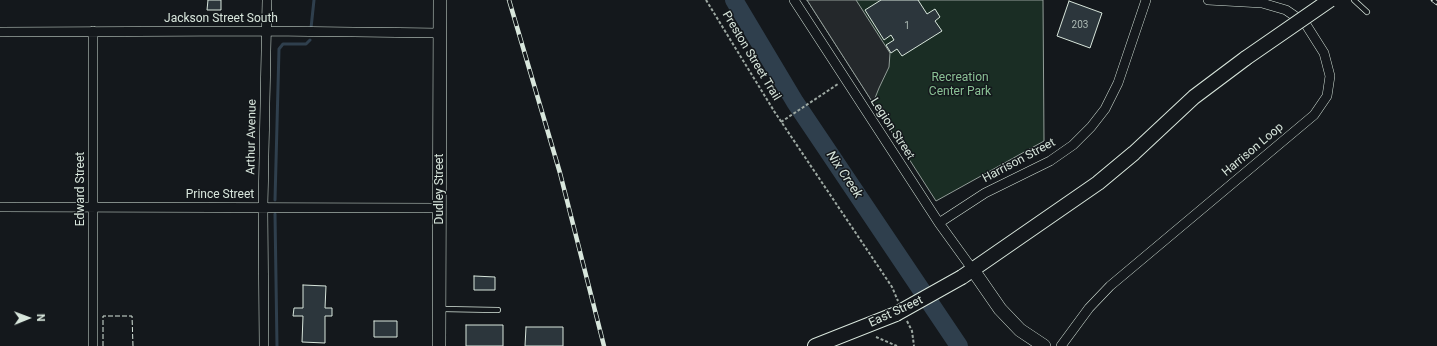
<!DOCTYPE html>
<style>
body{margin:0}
#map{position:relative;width:1437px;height:346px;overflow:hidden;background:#14181c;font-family:Roboto,sans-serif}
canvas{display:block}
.north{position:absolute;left:8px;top:298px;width:40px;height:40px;-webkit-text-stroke:3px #14181c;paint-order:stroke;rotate:89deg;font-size:11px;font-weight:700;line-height:16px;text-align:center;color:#d8e6dc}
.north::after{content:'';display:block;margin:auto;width:14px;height:18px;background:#d8e6dc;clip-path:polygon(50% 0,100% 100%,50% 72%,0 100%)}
</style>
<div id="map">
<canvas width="1437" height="346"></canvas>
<div class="north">N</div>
</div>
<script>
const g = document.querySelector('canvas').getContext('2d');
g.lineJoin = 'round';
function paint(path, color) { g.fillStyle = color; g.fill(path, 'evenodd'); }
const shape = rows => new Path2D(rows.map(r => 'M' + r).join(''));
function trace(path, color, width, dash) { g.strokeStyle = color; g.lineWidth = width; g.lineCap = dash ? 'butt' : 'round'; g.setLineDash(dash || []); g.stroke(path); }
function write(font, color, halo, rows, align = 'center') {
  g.font = font + ' Roboto,sans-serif'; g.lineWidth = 3; g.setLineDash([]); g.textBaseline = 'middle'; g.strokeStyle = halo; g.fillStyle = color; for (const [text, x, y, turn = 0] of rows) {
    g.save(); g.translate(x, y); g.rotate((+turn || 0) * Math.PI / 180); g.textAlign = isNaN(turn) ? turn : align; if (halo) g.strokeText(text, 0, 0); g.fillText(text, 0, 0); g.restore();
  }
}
const green = shape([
 [807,0,1043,0,1044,141,936,201,807,0]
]);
const parking = shape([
 [807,0,856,0,890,53,889,67,879,88,873,103,807,0]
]);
const stream = shape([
 [311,28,314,0],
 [275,200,279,49,283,44,306,44,310,40],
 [275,214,277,346]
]);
const river = shape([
 [734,0,795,102,959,346]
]);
const building = shape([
 [208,0,221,0,221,10,207,10,208,0],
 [881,0,918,0,927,14,935,9,940,17,935,21,942,31,902,56,897,49,891,53,886,45,894,40,891,35,884,40,865,10,881,0],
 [1069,1,1102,13,1090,48,1057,36,1069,1],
 [474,276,495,277,495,290,474,290,474,276],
 [303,285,326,286,325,308,332,308,332,316,325,316,325,343,302,342,303,316,293,316,294,308,303,308,303,285],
 [374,321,397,321,397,337,374,337,374,321],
 [466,325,503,325,503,346,466,346,466,325],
 [526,327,563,327,563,346,525,346,526,327]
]);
const path = shape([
 [706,0,774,111,892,287,898,301],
 [781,122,838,84],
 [907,321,912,331,914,346],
 [876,337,897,346]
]);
const lane = shape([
 [1354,0,1367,12],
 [441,309,498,310]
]);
const street = shape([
 [794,0,939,223,973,270],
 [0,32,267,31,441,33],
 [0,207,440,208],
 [939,223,985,193,1050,161,1073,145,1091,127,1105,109,1118,83,1146,0],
 [93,346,93,31],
 [264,346,263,207,267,0],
 [1061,346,1089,308,1110,286,1314,115,1327,96,1330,76,1324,53,1305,23,1286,10,1262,3,1208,0]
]);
const secondary = shape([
 [973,270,1000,309,1020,330,1044,346],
 [439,346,440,0]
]);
const primary = shape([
 [962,277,1098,183,1134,153,1194,97,1246,58],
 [815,346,896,314]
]);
const rail = shape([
 [509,0,560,173,604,346],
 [1433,0,1437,3]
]);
const primaryBridge = shape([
 [1246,58,1330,0],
 [896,314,962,277]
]);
const fence = shape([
 [103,346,103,316,132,316,133,346]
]);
const numberNames = [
 ["203",1080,25],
 ["1",907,26]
];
const streetNames = [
 ["Jackson Street South",221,19],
 ["Preston Street Trail",751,56,59],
 ["Legion Street",892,129,57],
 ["Arthur Avenue",252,137,-89],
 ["Harrison Loop",1253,150,-40],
 ["Harrison Street",1019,161,-28],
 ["Edward Street",81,189,-90],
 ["Dudley Street",440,189,-90],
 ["Prince Street",220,195],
 ["East Street",896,312,-25]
];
const parkNames = [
 ["Recreation",960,78],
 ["Center Park",960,92]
];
const waterNames = [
 ["Nix Creek",844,175,56]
];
paint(green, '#1a2d24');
trace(green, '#939e99', 1);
paint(parking, '#24282b');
trace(parking, '#939e99', 1);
trace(stream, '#2f3f4d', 3);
trace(river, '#2f3f4d', 18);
paint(building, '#2c363c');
trace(building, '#d8e6dc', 1);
trace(lane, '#d8e6dc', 6);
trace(street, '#d8e6dc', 10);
trace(secondary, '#d8e6dc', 14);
trace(primary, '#d8e6dc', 16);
trace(path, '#9da8a2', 2, [3, 2]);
trace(lane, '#14181c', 4.5);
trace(street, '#14181c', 9);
trace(secondary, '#14181c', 13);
trace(primary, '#14181c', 14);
trace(rail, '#d8e6dc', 4.5);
trace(rail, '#14181c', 3, [9]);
trace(primaryBridge, '#d8e6dc', 16, []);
trace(primaryBridge, '#14181c', 14);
trace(fence, '#d8e6dc', 1, [5, 2]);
write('10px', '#adbab4', null, numberNames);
write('12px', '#d8e6dc', '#14181c', streetNames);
write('12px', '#8ac095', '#14181c', parkNames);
write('italic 13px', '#d8e6dc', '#14181c', waterNames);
</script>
